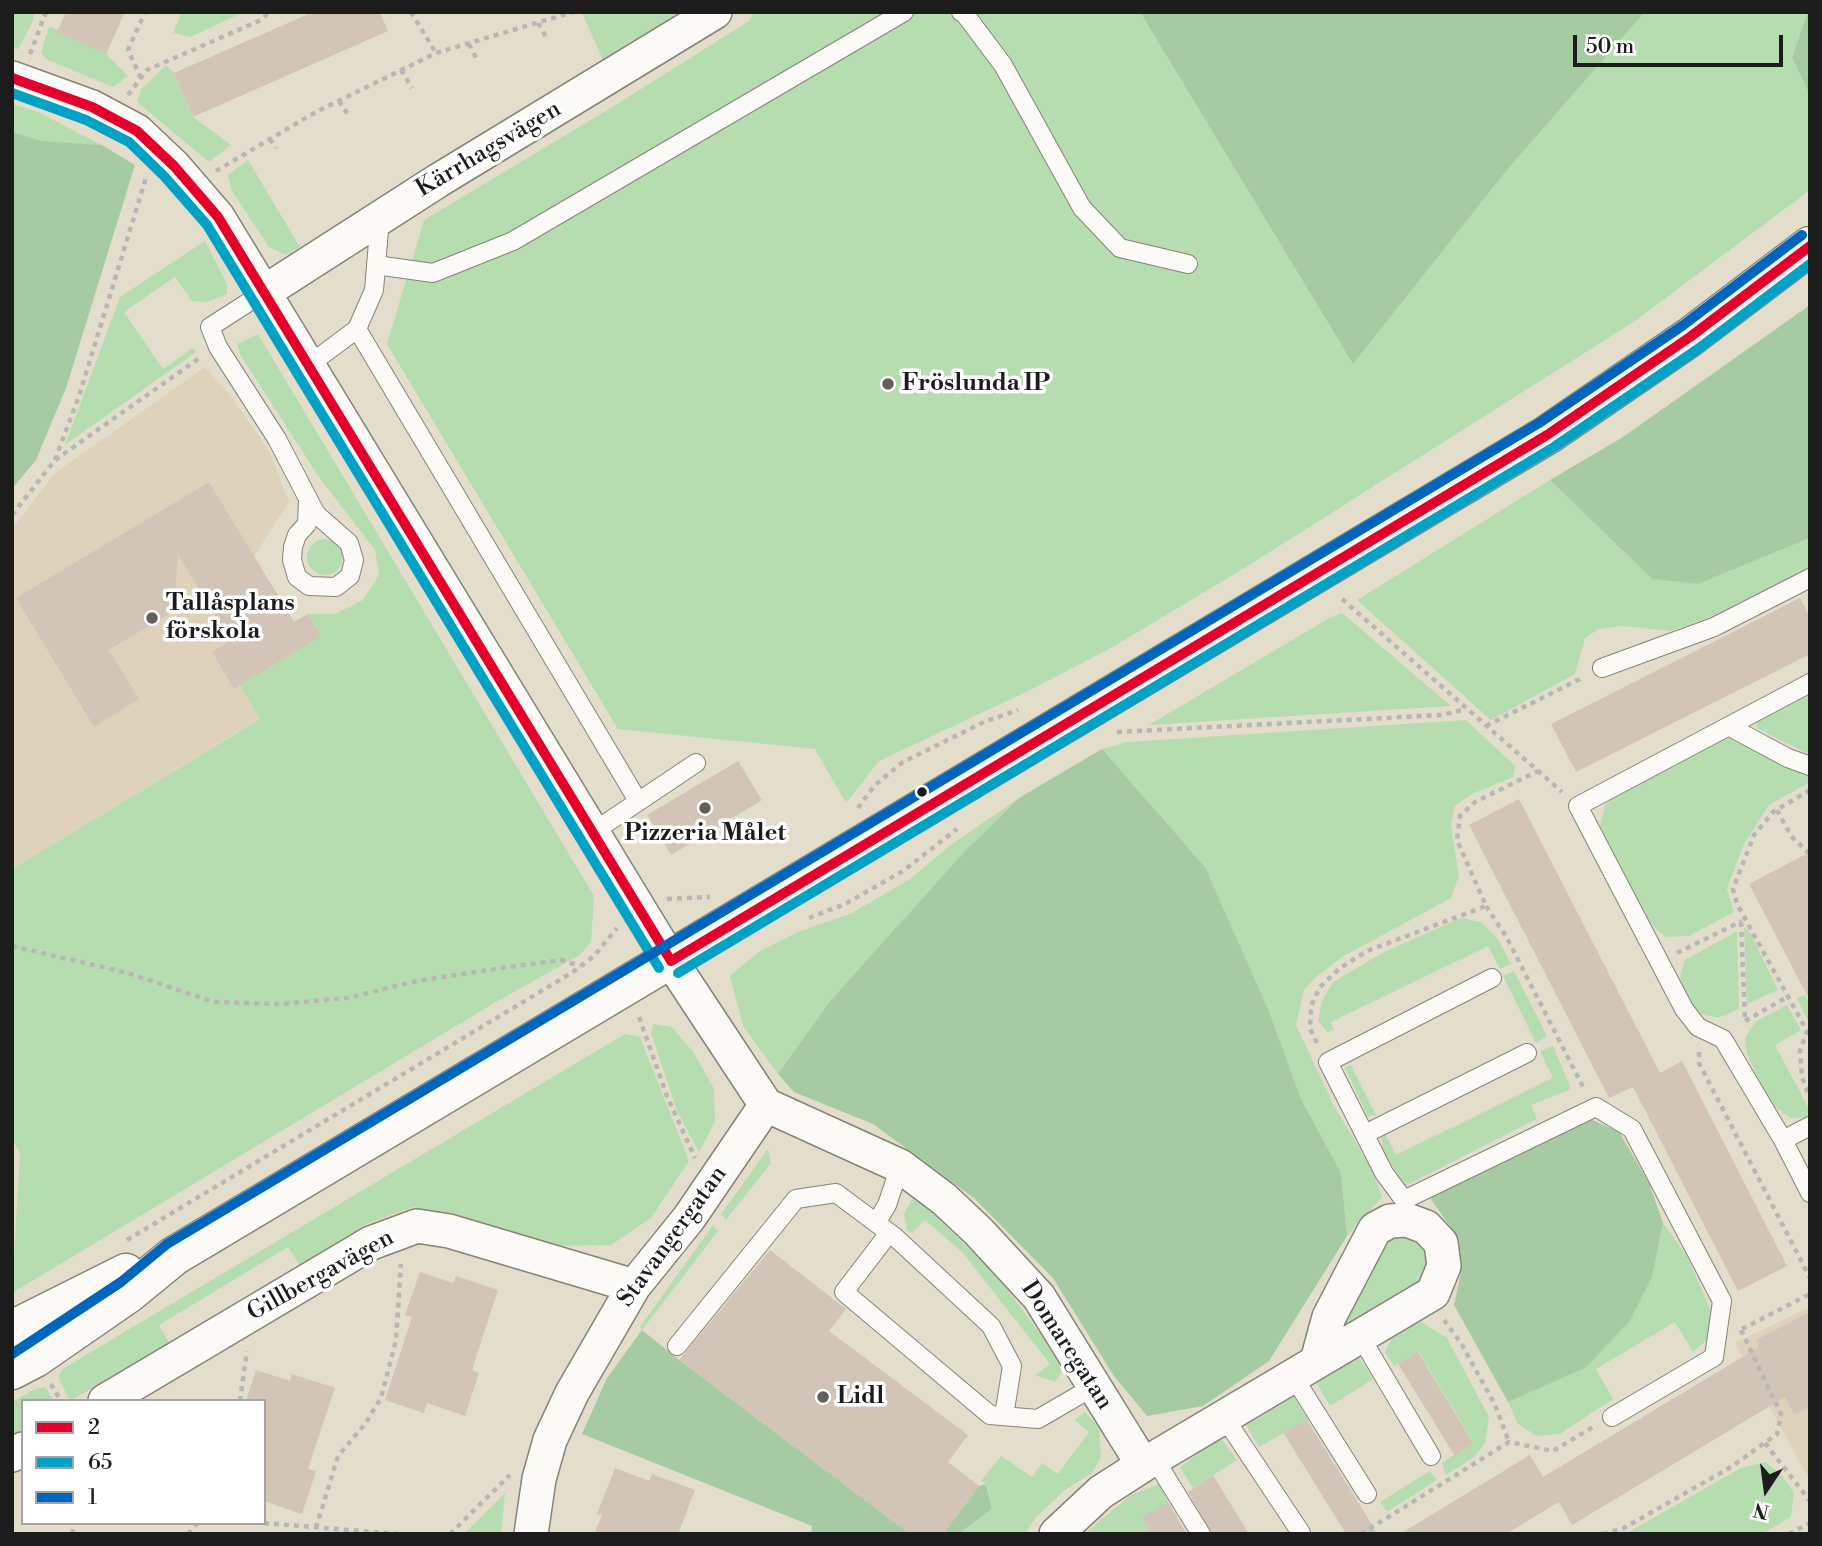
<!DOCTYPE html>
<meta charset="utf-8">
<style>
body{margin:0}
#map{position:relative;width:1822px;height:1546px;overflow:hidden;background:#e3ddcc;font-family:"Libre Bodoni",serif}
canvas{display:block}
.frame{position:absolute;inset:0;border:14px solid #1c1c1c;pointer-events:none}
.legend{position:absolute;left:21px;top:1399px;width:245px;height:126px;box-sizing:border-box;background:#fff;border:2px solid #a4a4a4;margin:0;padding:9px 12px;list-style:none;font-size:21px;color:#1c1c1c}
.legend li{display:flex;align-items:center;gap:14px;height:35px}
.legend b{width:35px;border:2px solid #a4a4a4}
.north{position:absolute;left:1731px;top:1455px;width:70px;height:70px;-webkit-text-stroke:5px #fff;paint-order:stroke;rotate:193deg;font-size:19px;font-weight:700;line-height:28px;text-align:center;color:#1c1c1c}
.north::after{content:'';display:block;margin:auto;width:24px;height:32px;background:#1c1c1c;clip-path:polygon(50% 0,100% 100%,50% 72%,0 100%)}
.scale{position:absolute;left:1573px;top:35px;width:210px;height:32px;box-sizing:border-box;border:4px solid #1c1c1c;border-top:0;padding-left:9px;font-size:21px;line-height:24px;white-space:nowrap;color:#1c1c1c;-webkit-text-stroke:5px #fff;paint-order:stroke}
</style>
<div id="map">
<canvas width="1822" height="1546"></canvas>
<div class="frame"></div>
<ul class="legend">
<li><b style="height:9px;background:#e4002b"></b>2</li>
<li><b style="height:9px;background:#01a2c5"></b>65</li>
<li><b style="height:9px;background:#0065bd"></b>1</li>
</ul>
<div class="north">N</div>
<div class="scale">50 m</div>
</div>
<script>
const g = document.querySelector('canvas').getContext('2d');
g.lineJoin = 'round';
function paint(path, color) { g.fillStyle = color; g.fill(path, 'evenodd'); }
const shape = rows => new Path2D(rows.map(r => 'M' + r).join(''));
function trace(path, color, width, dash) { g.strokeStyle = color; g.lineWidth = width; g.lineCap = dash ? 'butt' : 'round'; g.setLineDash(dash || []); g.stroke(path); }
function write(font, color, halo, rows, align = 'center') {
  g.font = font + ' "Libre Bodoni",serif'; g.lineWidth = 7; g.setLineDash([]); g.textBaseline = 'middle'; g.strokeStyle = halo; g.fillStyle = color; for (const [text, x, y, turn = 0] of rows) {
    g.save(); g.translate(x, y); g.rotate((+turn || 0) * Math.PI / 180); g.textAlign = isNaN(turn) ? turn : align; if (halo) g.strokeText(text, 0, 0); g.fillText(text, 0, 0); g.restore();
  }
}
const built = shape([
 [205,367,230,395,269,451,289,502,254,556,294,622,308,614,321,636,260,718,12,869,12,529,55,473],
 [1810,1307,1810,1481,1735,1343]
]);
const green = shape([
 [12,12,34,12,33,21,18,49,12,48],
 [182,12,244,12,190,37,173,33],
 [688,12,604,62,582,13],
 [754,12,1140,12,1353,364,1507,170,1645,12,1808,12,1792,57,1810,96,1810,190,1635,321,1246,567,1111,648,1026,692,879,761,846,803,815,749,618,729,387,344,424,220,614,106,749,21],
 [49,26,106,54,128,76,113,87,48,60,41,53],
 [166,65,174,73,193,117,231,145,209,162,137,102,141,90],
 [12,104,38,112,102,145,42,141,12,132],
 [248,160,300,247,286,255,269,247,232,191,228,175],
 [205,241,227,284,227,294,208,302,192,301,175,277,124,312,163,369,193,348,196,352,65,445,120,297],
 [258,334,594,896,591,942,580,955,496,1002,12,1293,20,1153,12,1139,12,869,260,719,240,685,321,636,308,614,335,614,363,600,379,575,375,550,319,477,241,356,237,344],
 [1550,480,1652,579,1698,584,1810,538,1810,571,1725,612,1671,631,1622,626,1599,629,1585,638,1575,674,1491,720,1357,600],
 '307 557a18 18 0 1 1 36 0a18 18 0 1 1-36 0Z',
 [1342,613,1451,706,1149,725,1331,617],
 [1810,691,1810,755,1757,728,1756,719],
 [1466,720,1515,766,1513,777,1472,794,1455,806,1451,825,1459,876,1451,898,1342,957,1316,977,1304,990,1296,1025,1333,1104,1372,1170,1382,1197,1347,1236,1341,1173,1301,1099,1269,1011,1205,867,1102,749,1127,742],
 [1726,737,1810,773,1810,782,1769,805,1743,846,1727,889,1734,912,1689,936,1665,937,1648,921,1600,826,1605,806,1618,792],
 [1019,798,965,851,830,1001,778,1074,743,1026,730,976,760,951,798,932,852,913,910,879,952,844],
 [1461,918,1481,922,1498,939,1511,964,1500,969,1488,946,1331,1022,1334,1030,1327,1032,1318,1021,1322,1001,1333,982,1384,952],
 [1744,927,1751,934,1778,990,1747,1004],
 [1737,931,1739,1009,1718,1018,1697,1013,1686,998,1680,977,1684,961],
 [1514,971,1547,1036,1536,1043,1503,976],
 [1805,995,1810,1005,1810,1025,1797,998],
 [1787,1005,1801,1030,1775,1045,1810,1111,1810,1117,1790,1118,1770,1103,1747,1054,1745,1038,1755,1022],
 [654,1024,672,1027,694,1053,714,1089,715,1122,699,1152,677,1111,651,1033],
 [625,1034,640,1037,689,1161,651,1218,611,1245,558,1246,461,1216,413,1207,369,1223,300,1265,288,1247,159,1325,170,1344,70,1401,58,1377,64,1368],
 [1553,1046,1571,1089,1531,1105,1537,1119,1405,1186,1383,1151,1381,1137,1386,1135,1396,1155,1553,1078,1540,1051],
 [1351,1065,1376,1115,1368,1117,1345,1067],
 [768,1149,771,1163,726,1220,721,1214],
 [912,1199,924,1205,999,1278,1053,1351,1062,1371,1055,1382,1035,1375,1050,1364,963,1253,925,1220,912,1233,907,1230,904,1214],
 [1663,1223,1687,1256,1712,1314,1709,1338,1693,1352,1675,1322,1596,1369,1613,1399,1560,1434,1537,1436,1518,1424,1508,1402,1585,1368,1652,1277],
 [713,1225,718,1231,642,1330,640,1327],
 [1395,1233,1425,1243,1430,1259,1421,1281,1353,1322,1347,1324,1340,1321,1381,1246],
 [1421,1322,1447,1338,1489,1417,1485,1443,1473,1458,1446,1475,1442,1463,1473,1442,1419,1352,1394,1366,1385,1352,1394,1333],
 [1359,1357,1373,1379,1330,1406,1316,1382],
 [45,1387,54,1401,23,1401,23,1431,12,1437,12,1402,35,1389],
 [1294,1397,1308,1420,1259,1447,1246,1425],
 [1085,1412,1099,1427,1101,1457,1092,1473,1066,1489,1036,1517,1025,1534,958,1534,992,1509,987,1484,981,1481,1001,1456,1032,1477,1042,1463,1058,1474,1089,1432,1075,1420],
 [1220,1437,1237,1460,1193,1488,1180,1467],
 [1765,1462,1780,1473,1794,1493,1791,1517,1762,1534,1625,1534,1741,1468],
 [1430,1471,1437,1480,1387,1512,1380,1502],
 [1159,1484,1168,1502,1152,1534,1084,1534,1131,1495],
 [505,1493,501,1534,464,1534]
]);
const forest = shape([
 [1140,12,1645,12,1507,170,1353,364],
 [1808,12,1810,12,1810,96,1792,57],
 [12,132,42,141,102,145,135,165,66,388,36,460,12,489],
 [1810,305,1810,538,1698,584,1652,579,1550,480,1623,437],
 [1102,749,1205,867,1269,1011,1301,1099,1341,1173,1347,1236,1269,1361,1203,1406,1147,1416,1114,1376,1053,1278,975,1199,873,1124,794,1092,778,1074,830,1001,965,851,1019,798],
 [1588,1118,1619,1132,1649,1183,1663,1223,1652,1277,1630,1321,1585,1368,1508,1402,1454,1305,1461,1273,1459,1239,1430,1198],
 [642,1330,679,1360,910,1534,811,1534,812,1526,582,1434,607,1378],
 [986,1484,992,1509,958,1534,943,1534,979,1486]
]);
const building = shape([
 [66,12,125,12,106,54,57,32],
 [313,12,380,12,388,31,193,117,174,73],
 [209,482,294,622,308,614,321,636,234,689,212,652,230,641,178,554,174,611,109,650,139,699,94,727,16,598],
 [1800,598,1810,617,1810,654,1576,772,1551,724],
 [738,761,762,800,671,855,647,815],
 [1519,799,1660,1073,1682,1061,1787,1266,1738,1291,1633,1087,1609,1098,1469,825],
 [1810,852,1810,1001,1749,884],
 [770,1250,846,1309,829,1331,968,1435,948,1462,979,1486,943,1534,910,1534,679,1360],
 [420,1272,453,1283,456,1276,498,1290,472,1370,479,1373,465,1416,427,1403,424,1413,385,1400,412,1317,405,1315],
 [1810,1312,1810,1407,1794,1415,1785,1397,1572,1525,1559,1502,1506,1534,1400,1534,1530,1455,1543,1477,1759,1347,1756,1340],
 [1418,1352,1473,1443,1455,1456,1398,1364],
 [256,1370,290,1381,292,1374,335,1388,308,1469,316,1471,302,1514,264,1501,264,1401,246,1401],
 [1307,1420,1368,1518,1377,1534,1346,1534,1283,1432],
 [615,1468,649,1481,652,1474,695,1490,678,1534,594,1534,602,1515,597,1514],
 [1213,1475,1249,1534,1212,1534,1188,1492],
 [1168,1502,1171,1507,1187,1534,1152,1534,1142,1517]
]);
const path = shape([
 [411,12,436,53],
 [538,23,546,37],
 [469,44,478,62],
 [30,54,46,12],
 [401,70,412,88],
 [141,78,128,50,145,12],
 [128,95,147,70,261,20,269,12],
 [339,101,349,116],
 [270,139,276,148],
 [216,171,316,112,436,53,573,12],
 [55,460,79,396,146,178],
 [12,515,55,460,201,357],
 [1342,599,1562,792],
 [1486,726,1582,678],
 [1117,732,1442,715,1466,709],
 [1810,790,1773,812,1754,835,1733,889,1737,904,1807,1031,1800,1051,1802,1077,1810,1098],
 [858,808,875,785,903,762,984,722,1018,710],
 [1777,810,1791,836,1810,854],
 [667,899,710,897],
 [1486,906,1507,938,1584,1089],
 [809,918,845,904,903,871,957,829],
 [1741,922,1745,1021],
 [12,946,128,973,214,1002,281,1004,347,998,417,981,508,967,562,960,580,966],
 [1677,953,1742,921],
 [639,1017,667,1096,695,1158],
 [1745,1021,1787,997],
 [1317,1043,1310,1029,1311,1006,1320,987,1340,968,1367,951,1486,906,1457,840,1460,816,1475,802,1538,771],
 [1699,1052,1699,1063,1810,1278],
 [127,1240,573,972,594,956,617,928],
 [1444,1320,1461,1343,1495,1405,1509,1442],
 [1742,1329,1810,1294],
 [51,1384,61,1401],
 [240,1401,247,1351],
 [1765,1443,1810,1501],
 [264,1523,398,1534],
 [316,1528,338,1456,365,1424,381,1398,396,1340,401,1264],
 [72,1534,75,1523],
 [188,1534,197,1523],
 [450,1534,510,1475],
 [1361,1534,1509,1442,1553,1451,1593,1427],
 [1603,1534,1624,1528,1731,1467,1777,1434,1781,1414,1740,1328],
 [1789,1534,1810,1523]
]);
const lane = shape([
 [961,12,964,13,1003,65,1082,208,1120,248,1188,264],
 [376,265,433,273,513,241,904,12],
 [266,291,210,327,218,347,277,439,316,514,349,543,354,560,350,576,336,587,309,586,297,577,292,560,293,547,297,535,307,524,308,501],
 [357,329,638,801],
 [310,364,357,329,374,290,380,218],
 [1602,668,1714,627,1810,578],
 [1810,683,1578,806,1684,1009,1698,1027,1723,1039,1783,1140,1810,1193],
 [1730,727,1788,758,1810,766],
 [593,832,696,763],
 [1365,1134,1527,1053],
 [1783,1140,1810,1126],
 [1404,1200,1596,1107,1632,1129,1722,1301,1714,1357,1612,1417],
 [1406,1210,1404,1200,1384,1173,1328,1062,1492,978],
 [876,1223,887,1205,900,1166],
 [889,1233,844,1292,990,1415,1038,1419,1093,1387],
 [1360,1336,1431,1456],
 [677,1346,796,1199,836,1193,895,1237,991,1326,1012,1366,1004,1416],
 [1293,1376,1367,1494],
 [1224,1417,1301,1533],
 [1154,1458,1201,1534]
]);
const street = shape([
 [12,78,92,107,137,131,174,166,218,217,671,961,766,1105,689,1218,634,1286,572,1393,550,1440,539,1479,531,1534],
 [266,291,439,180,715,12],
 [766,1105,900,1166,944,1199,979,1232,1039,1297,1143,1465],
 [105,1401,371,1243,417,1226,449,1231,634,1286],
 [12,1455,23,1449],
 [1056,1534,1101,1492,1143,1465,1433,1293,1444,1266,1441,1243,1426,1227,1407,1220,1390,1221,1375,1229,1329,1317,1317,1361]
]);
const secondary = shape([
 [12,1330,126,1273],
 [12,1370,35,1358,129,1293,174,1256,1547,435,1690,337,1810,246]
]);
const bus1 = shape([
 [12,78,92,107,137,131,174,166,218,217,671,961],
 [671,961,1547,435,1690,337,1810,246]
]);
const bus2 = shape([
 [12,93,86,120,129,142,164,176,207,225,659,968],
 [678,973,1554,447,1698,349,1810,264]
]);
const bus3 = shape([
 [12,1354,121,1282,167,1244,1539,423,1682,326,1802,235]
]);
const markers = [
 [888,384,7,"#62605a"],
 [152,618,7,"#62605a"],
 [922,792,6,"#1c1c1c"],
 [705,808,7,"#62605a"],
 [823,1397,7,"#62605a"]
];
const streetNames = [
 ["Kärrhagsvägen",489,150,-31],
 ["Stavangergatan",673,1237,-54],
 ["Gillbergavägen",321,1276,-29],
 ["Domaregatan",1066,1346,57]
];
const poiNames = [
 ["Fröslunda IP",902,384],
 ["Tallåsplans",166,604],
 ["förskola",166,632],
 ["Pizzeria Målet",705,834,"center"],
 ["Lidl",837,1397]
];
paint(built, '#dfd2bb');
paint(green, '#b6ddb0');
paint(forest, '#a6cba3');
paint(building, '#d2c5b7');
trace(lane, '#86837a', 20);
trace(street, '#86837a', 36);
trace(secondary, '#86837a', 41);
trace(path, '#b8b7b3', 4.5, [5, 5]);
trace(lane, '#fbfaf7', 18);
trace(street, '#fbfaf7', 33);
trace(secondary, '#fbfaf7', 38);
trace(bus1, '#e4002b', 10);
trace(bus2, '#01a2c5', 10);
trace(bus3, '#0065bd', 10);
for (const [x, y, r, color] of markers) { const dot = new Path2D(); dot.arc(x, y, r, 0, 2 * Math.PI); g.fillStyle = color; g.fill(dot); trace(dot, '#fff', 2.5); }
write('24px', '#1c1c1c', '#fff', streetNames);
write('bold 24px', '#1c1c1c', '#fff', poiNames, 'left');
</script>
